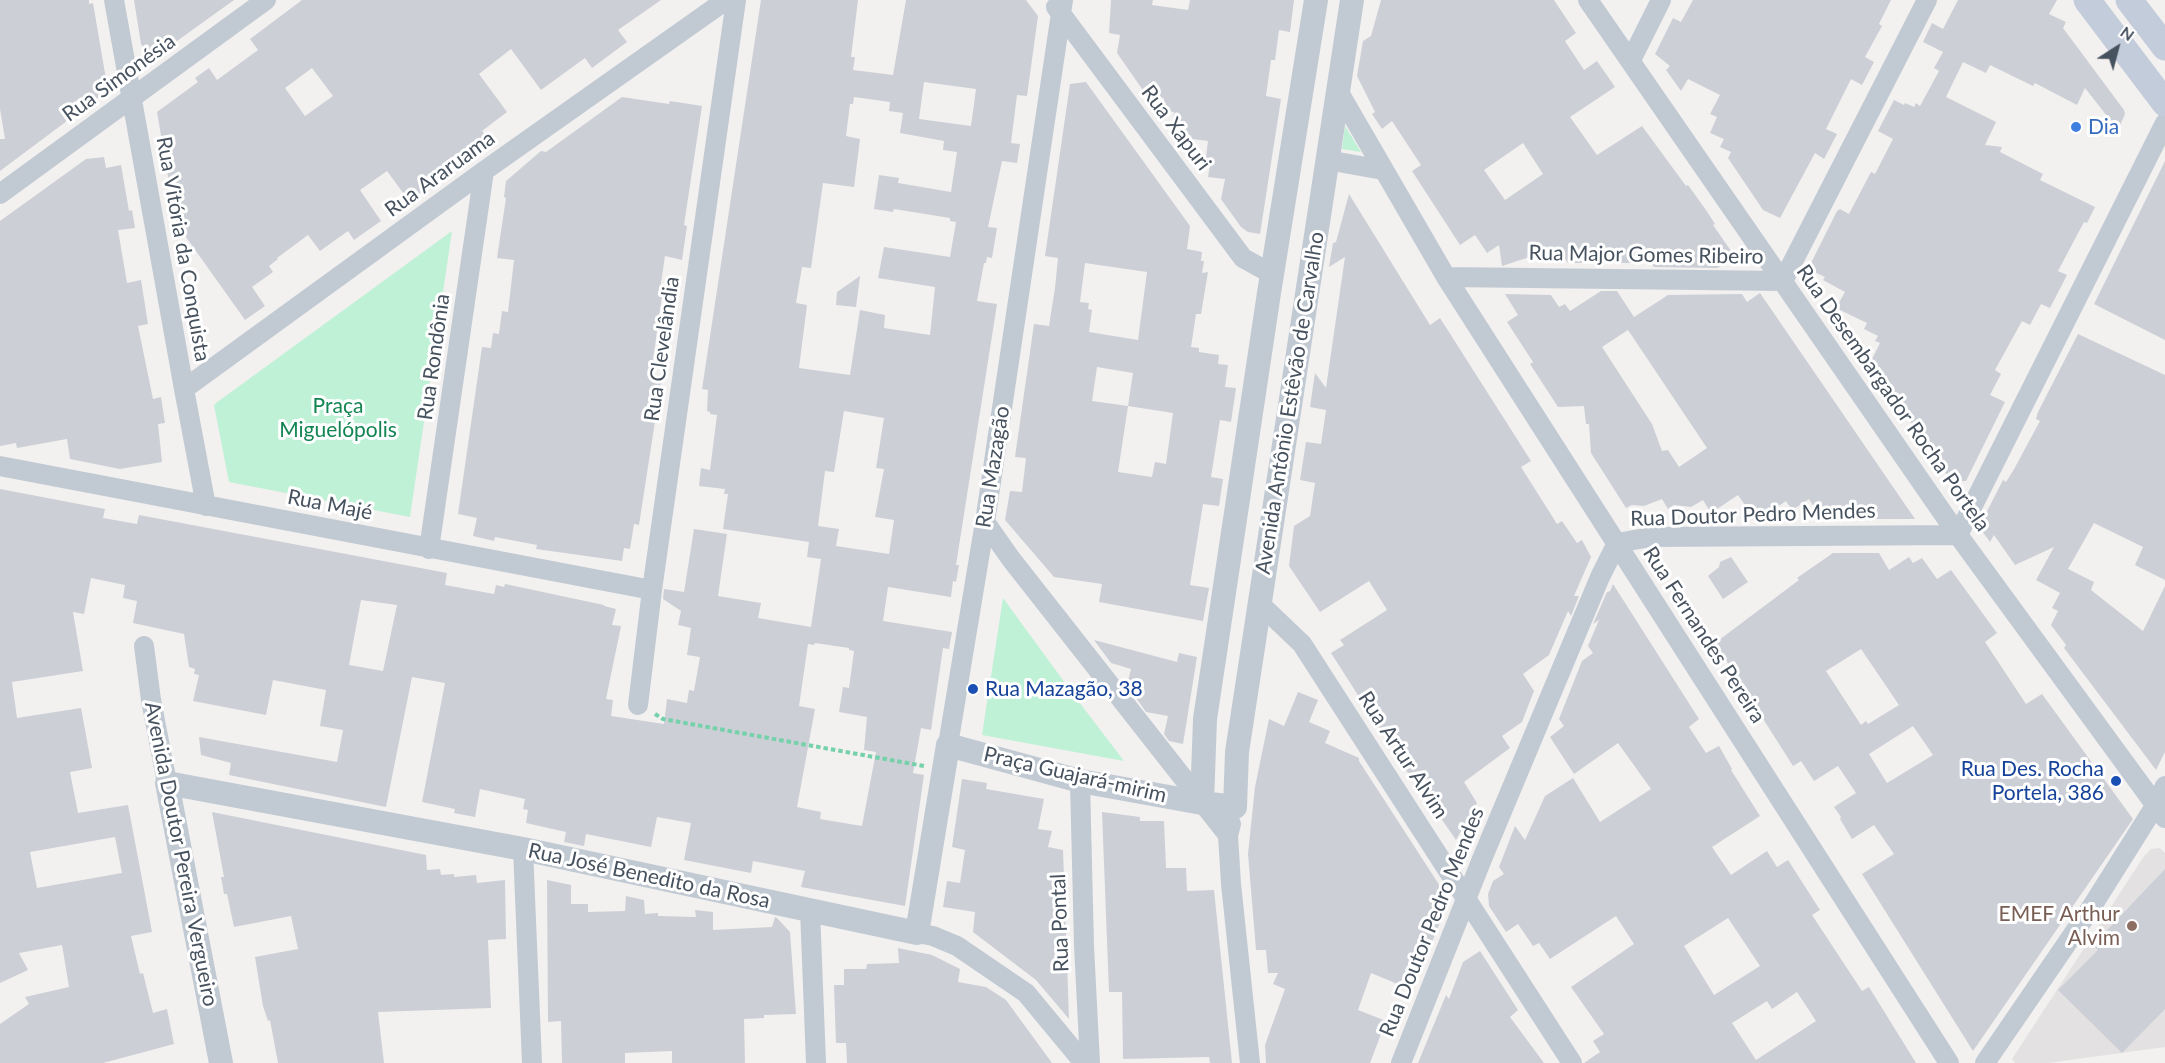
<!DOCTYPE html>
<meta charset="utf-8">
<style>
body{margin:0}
#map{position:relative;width:2165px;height:1063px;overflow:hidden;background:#f3f0f0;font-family:Lato,sans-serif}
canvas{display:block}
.north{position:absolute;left:2087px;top:18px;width:60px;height:60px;-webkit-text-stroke:4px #fff;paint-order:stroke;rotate:36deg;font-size:16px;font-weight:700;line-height:24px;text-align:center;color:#47525f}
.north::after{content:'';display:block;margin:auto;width:21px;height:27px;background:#47525f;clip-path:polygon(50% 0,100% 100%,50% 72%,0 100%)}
</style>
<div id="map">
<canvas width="2165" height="1063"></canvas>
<div class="north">N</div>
</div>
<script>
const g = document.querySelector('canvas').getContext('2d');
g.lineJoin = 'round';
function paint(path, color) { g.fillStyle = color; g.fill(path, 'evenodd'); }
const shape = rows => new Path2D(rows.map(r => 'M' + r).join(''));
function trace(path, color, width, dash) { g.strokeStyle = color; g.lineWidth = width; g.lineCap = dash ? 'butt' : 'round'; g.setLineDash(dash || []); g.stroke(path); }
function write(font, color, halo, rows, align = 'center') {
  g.font = font + ' Lato,sans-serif'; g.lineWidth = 6; g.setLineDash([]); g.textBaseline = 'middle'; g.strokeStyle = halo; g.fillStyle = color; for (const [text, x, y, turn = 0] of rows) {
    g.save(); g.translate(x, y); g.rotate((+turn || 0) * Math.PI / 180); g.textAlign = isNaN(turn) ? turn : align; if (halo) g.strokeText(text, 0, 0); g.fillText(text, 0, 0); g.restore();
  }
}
const education = shape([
 [2160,848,2165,853,2165,1047,2048,1063,2015,1063,2012,1059,2144,856,2151,849]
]);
const green = shape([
 [1345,126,1361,152,1342,149],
 [452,231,410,517,229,482,214,405,216,403],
 [1003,598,1076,698,1124,761,982,735]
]);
const building = shape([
 [0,0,89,0,89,4,93,3,107,85,103,94,0,171,0,139,5,139,0,109],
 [134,0,234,0,152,59,141,44],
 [302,0,661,0,618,30,627,42,592,68,585,58,541,90,511,49,479,74,507,112,482,131,491,142,409,201,387,171,360,190,381,221,354,240,348,231,320,251,308,235,277,258,278,259,269,266,273,272,252,287,265,306,245,320,176,223,157,112,198,82,195,78,209,68,217,80,258,50,250,39],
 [312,68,333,96,305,116,285,88],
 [761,0,858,0,851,57,855,57,853,70,893,75,906,0,1026,0,1038,16,1027,96,1017,95,1011,143,1020,144,1017,163,1002,161,988,227,997,228,992,258,987,257,986,263,984,263,977,301,997,304,956,565,959,565,956,582,953,581,951,597,888,587,883,621,952,632,949,649,943,648,931,730,921,728,913,773,924,775,905,906,801,887,805,871,753,861,751,873,684,860,691,823,657,817,651,847,586,834,584,846,564,842,566,832,526,823,528,810,523,809,525,799,480,789,475,817,454,813,455,809,422,802,445,683,412,677,386,807,229,775,231,763,201,755,199,737,337,762,343,730,320,726,326,690,273,680,266,715,193,701,199,675,194,674,195,669,189,667,184,634,133,623,137,601,123,598,125,585,91,578,84,614,73,612,83,671,12,682,17,718,81,708,92,768,70,772,78,813,128,805,152,932,131,936,140,974,143,973,153,1013,167,1009,174,1044,103,1063,0,1063,0,1024,29,1004,25,997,69,987,62,945,19,953,28,970,0,983,0,489,105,509,103,518,137,524,139,515,447,573,445,585,494,594,496,585,504,587,505,584,604,605,604,606,616,609,612,625,621,626,606,699,613,700,611,716,664,724,667,699,687,703,689,690,694,691,700,657,687,655,691,628,678,625,681,611,663,599,664,589,684,592,694,529,727,534,718,596,761,603,758,618,811,627,821,559,807,557,809,542,723,529,728,494,724,494,725,489,699,486,701,468,710,470,717,415,710,414,710,412,707,411,708,390,702,389],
 [924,82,976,89,971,126,919,119],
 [854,97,890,102,889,111,903,113,900,133,944,141,943,150,957,152,951,192,898,183,899,178,879,175,874,209,893,212,894,209,950,218,950,221,956,222,950,257,884,247,878,278,935,287,930,335,884,328,885,315,860,310,850,375,799,368,807,305,796,303,802,267,811,268,823,183,854,187,860,139,846,136,850,104,853,104],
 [844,411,884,418,876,468,884,469,875,517,894,520,889,554,836,546,839,529,818,526,825,471,834,472],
 [361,600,397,605,383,671,349,665],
 [815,643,849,648,849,650,854,651,849,688,843,687,839,712,867,717,864,750,876,752,862,826,820,819,821,812,797,807,815,709,799,706,808,644,814,645],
 [115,837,122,873,37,888,30,852],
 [1111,0,1153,0,1152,5,1188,10,1190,0,1294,0,1290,32,1279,30,1275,60,1271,60,1266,96,1281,99,1260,234,1248,232,1241,227,1221,199,1225,179,1208,177,1210,165,1205,165,1208,141,1176,137,1171,130,1174,112,1163,110,1164,98,1147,96,1117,53,1120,35,1109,33],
 [1381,0,1554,0,1576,33,1565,41,1584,70,1597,61,1615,87,1570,117,1597,155,1642,126,1686,186,1688,185,1706,210,1715,224,1713,225,1736,258,1717,268,1654,267,1651,263,1568,263,1557,248,1502,266,1499,245,1487,253,1475,235,1460,245,1412,171,1421,165,1392,121,1382,129,1372,114,1375,112,1357,76,1363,41,1371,36],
 [1523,143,1543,174,1505,200,1484,170],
 [1693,0,1891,0,1879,24,1882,26,1865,57,1874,62,1862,85,1851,79,1826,129,1837,134,1824,159,1815,153,1780,218,1763,210,1728,158,1731,152,1720,147,1724,139,1710,133,1717,117,1710,114,1720,95,1688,79,1681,91,1666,70,1670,66,1655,54,1673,18,1681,22],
 [1958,0,2057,0,2049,14,2066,22,2063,28,2124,110,2125,114,2118,130,2085,88,2077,105,2035,83,2033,86,1990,65,1986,73,1963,62,1946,97,1996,122,1985,145,2002,147,2000,152,2043,174,2040,180,2095,207,2087,223,2084,222,2058,271,2067,275,2050,308,2041,304,2030,325,2022,321,1995,370,2001,374,1990,395,2005,402,1966,481,1951,481,1870,363,1880,343,1875,341,1878,336,1864,329,1867,323,1836,308,1845,292,1823,280,1825,277,1808,269,1837,211,1840,209,1849,214,1871,172,1875,174,1893,139,1878,131,1894,100,1904,105,1905,103,1914,107,1916,103,1920,106,1939,71,1934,68,1943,52,1923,42,1932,23,1943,29],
 [1086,82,1190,226,1187,249,1202,252,1201,261,1204,261,1202,273,1208,272,1201,314,1196,314,1191,347,1199,348,1199,352,1219,355,1218,364,1228,365,1225,387,1236,388,1231,422,1220,420,1211,477,1223,479,1219,506,1203,504,1190,585,1209,588,1203,621,1099,602,1102,584,1054,577,1005,520,1010,491,1022,492,1026,458,1015,457,1034,324,1049,326,1055,288,1058,258,1045,256,1070,84],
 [1085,263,1147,272,1138,340,1089,332,1092,310,1088,309,1089,303,1080,302],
 [1097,367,1133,373,1128,406,1092,401],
 [1128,406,1173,413,1166,464,1155,462,1152,477,1118,472],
 [622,97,669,104,670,101,702,106,684,225,687,226,682,260,665,256,659,296,662,296,651,374,662,376,639,525,634,524,630,549,624,548,622,561,536,549,537,545,495,537,494,541,473,536,477,518,458,514,482,347,491,348,493,333,499,334,502,311,508,312,514,260,497,258,506,198,504,197,506,181,541,151,546,152],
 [104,157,106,168,121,165,129,211,132,210,135,228,118,230,127,283,141,280,148,324,138,326,153,399,161,397,165,423,158,424,162,462,120,469,70,459,67,439,17,448,16,443,0,446,0,221,86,159],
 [2165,161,2165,340,2094,304],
 [1349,194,1430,325,1440,318,1531,461,1521,467,1557,524,1562,521,1577,543,1582,540,1591,557,1574,596,1579,596,1571,616,1568,611,1549,655,1523,674,1534,691,1522,722,1502,736,1510,748,1464,782,1477,803,1456,840,1431,804,1429,806,1331,653,1344,645,1340,640,1387,610,1369,581,1320,612,1289,566,1294,526,1310,516,1315,483,1300,480,1306,442,1321,444,1326,410,1310,407,1315,373,1326,388,1345,257,1329,267,1333,243,1336,242],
 [860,276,856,307,836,305,837,292],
 [1601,291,1617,291,1634,317,1668,295,1742,294,1747,302,1760,293,1915,519,1857,519,1847,504,1831,515,1828,512,1820,517,1809,499,1792,510,1786,501,1756,521,1738,495,1711,513,1703,500,1691,507,1674,505,1668,509,1662,499,1644,506,1632,505,1626,508,1591,453,1589,424,1586,424,1584,406,1558,407,1530,364,1533,362,1507,322,1518,315,1505,294,1551,295,1559,307,1565,304,1570,311],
 [1628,330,1707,448,1679,467,1668,450,1662,451,1652,424,1602,347],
 [2078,334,2165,375,2165,580,2135,565,2143,547,2094,523,2068,569,2094,582,2091,590,2143,631,2165,586,2165,752,2156,770,2064,648,2066,645,2051,625,2058,611,2052,608,2060,593,2036,580,2054,547,2015,565,1994,535,1990,542,1979,527,2003,480,2006,482,2013,471,2040,421,2036,419,2038,412],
 [1833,553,1879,553,1889,570,1909,557,1913,563,1922,558,1937,579,1951,570,1997,633,1985,642,2026,704,2042,694,2133,819,1973,1051,1862,874,1894,854,1874,825,1852,839,1840,819,1841,817,1834,807,1856,793,1838,766,1814,781,1801,761,1793,766,1715,643,1799,580,1797,578],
 [1861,649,1899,705,1868,724,1866,721,1861,725,1826,671],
 [1913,726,1933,755,1887,783,1869,754],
 [1731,557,1748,582,1723,599,1708,576,1719,567,1720,562],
 [1613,584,1699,719,1689,727,1706,753,1719,746,1732,769,1731,770,1760,816,1712,847,1731,875,1767,851,1777,867,1788,860,1820,910,1812,915,1862,991,1869,987,1916,1063,1584,1063,1600,1052,1593,1041,1604,1034,1571,987,1634,944,1616,916,1550,959,1539,943,1533,946,1518,924,1506,932,1489,906,1488,894,1493,881,1504,874,1499,867,1515,826,1525,840,1545,796,1573,778,1600,822,1651,789,1618,743,1574,774,1550,737,1564,726,1559,719,1582,661,1593,653,1588,646,1599,620,1593,624,1607,592,1610,591],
 [1728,918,1760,966,1714,995,1684,946],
 [1797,992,1816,1021,1756,1060,1732,1023,1767,1001,1772,1009],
 [1094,640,1177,662,1179,653,1197,657,1183,744,1169,741,1164,734,1168,716,1146,712,1127,685,1131,669,1111,663],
 [1298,692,1318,700,1309,722,1330,731,1325,743,1359,758,1359,761,1449,900,1430,947,1425,945,1418,961,1411,958,1400,985,1371,973,1358,1010,1386,1021,1370,1063,1266,1063,1265,1045,1285,989,1273,984,1278,973,1268,973,1266,950,1256,950,1248,854,1255,787,1269,719,1284,726],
 [962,779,987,783,986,789,1044,799,1038,829,1052,831,1048,847,1063,850,1069,1019,1036,980,973,932,975,912,943,907,947,881,960,883,965,850,952,847],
 [212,812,426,855,427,870,440,869,441,875,454,874,454,877,476,875,477,883,505,880,506,939,488,940,491,1008,378,1012,384,1063,278,1063,270,1020,268,1021,263,1006,255,957,298,949,291,916,234,927,227,894,224,894,221,877,224,877],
 [1102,812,1140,817,1140,821,1164,821,1166,868,1186,868,1187,891,1214,890,1232,1063,1210,1063,1209,1057,1123,1059,1122,992,1109,992],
 [2165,869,2165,1009,2122,1053,2058,990,2098,950,2093,945],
 [547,880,571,885,571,904,588,904,588,912,625,911,626,896,644,900,645,914,658,913,658,916,696,917,695,910,713,912,713,930,772,927,775,917,777,918,790,932,796,1014,764,1015,764,1018,744,1019,745,1063,672,1063,672,1051,625,1053,625,1063,562,1063,561,1021,548,1022],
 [898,948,932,955,960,969,958,982,986,987,1006,1000,1052,1063,847,1063,846,1043,836,1043,834,985,844,985,844,969,866,969,867,964,899,963],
 [1480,951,1518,1010,1510,1017,1544,1063,1418,1063,1446,995,1449,999,1463,962]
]);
const path = shape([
 [655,714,663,719,924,766]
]);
const minor = shape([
 [114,0,184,389,206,506],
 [1588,0,1958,535,2165,818],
 [1056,7,1243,258,1272,274],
 [1631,60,1661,0],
 [1337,89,1446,277,1949,1063],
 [1327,160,1383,170],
 [0,194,266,0],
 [1446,277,1783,281,1927,0],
 [184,389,484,171,726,0],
 [0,466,652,590],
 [985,522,1011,559,1228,835],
 [429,549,484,171],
 [1259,603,1302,644,1572,1063],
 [144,646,151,700,167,783],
 [638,705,652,590,736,0],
 [948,745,985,522,1063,0],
 [1080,781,1084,946,1090,1063],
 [1231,824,1228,835,1231,884,1250,1063],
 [523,849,532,1063],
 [810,910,816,1063],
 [917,933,933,936,957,946,1026,993,1084,1063],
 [1401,1063,1482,859,1600,577,1617,543,1651,537,1958,535,2165,123],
 [1985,1063,2089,911,2155,806,2165,786]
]);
const tertiary = shape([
 [1202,803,1205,719,1269,293,1316,0],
 [221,1063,167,783,523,849,917,933,948,745,1080,781,1202,803,1235,807,1237,752,1352,0]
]);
const secondary = shape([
 [2087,0,2165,103],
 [2129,0,2165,47]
]);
const markers = [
 [2076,127,6,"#3f7fe0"],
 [973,689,6,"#1a4fb4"],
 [2116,781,6,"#1a4fb4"],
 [2132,926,6,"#8d6e63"]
];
const streetNames = [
 ["Rua Simonésia",119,78,-36],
 ["Rua Xapuri",1176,128,53],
 ["Rua Araruama",440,174,-36],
 ["Rua Vitória da Conquista",183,249,80],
 ["Rua Major Gomes Ribeiro",1646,255,1],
 ["Rua Clevelândia",662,349,-82],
 ["Rua Rondônia",434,357,-82],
 ["Rua Desembargador Rocha Portela",1893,398,55],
 ["Avenida Antônio Estêvão de Carvalho",1290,403,-81],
 ["Rua Mazagão",993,467,-81],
 ["Rua Majé",330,505,11],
 ["Rua Doutor Pedro Mendes",1753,515,-2],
 ["Rua Fernandes Pereira",1704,635,57],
 ["Rua Artur Alvim",1403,755,57],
 ["Praça Guajará-mirim",1075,775,13],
 ["Avenida Doutor Pereira Vergueiro",181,854,79],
 ["Rua José Benedito da Rosa",649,876,12],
 ["Rua Doutor Pedro Mendes",1432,922,-68],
 ["Rua Pontal",1060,923,-92]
];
const shopNames = [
 ["Dia",2088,127]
];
const parkNames = [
 ["Praça",338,406],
 ["Miguelópolis",338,430]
];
const transitNames = [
 ["Rua Mazagão, 38",985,689],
 ["Rua Des. Rocha",2104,769,"right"],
 ["Portela, 386",2104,793,"right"]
];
const educationNames = [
 ["EMEF Arthur",2120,914],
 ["Alvim",2120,938]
];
paint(education, '#e4e1e2');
paint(green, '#bef1d5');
paint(building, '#cccfd5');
trace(path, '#74d1a9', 4, [4.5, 3]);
trace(minor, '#c1cad3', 20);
trace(tertiary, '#c1cad3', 24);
trace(secondary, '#c2ccda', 27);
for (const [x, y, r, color] of markers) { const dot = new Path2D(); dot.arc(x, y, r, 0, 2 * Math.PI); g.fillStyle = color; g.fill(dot); trace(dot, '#fff', 2); }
write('21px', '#47525f', '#fff', streetNames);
write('21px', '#366cbe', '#fff', shopNames, 'left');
write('21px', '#138553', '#fff', parkNames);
write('21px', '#164399', '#fff', transitNames, 'left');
write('21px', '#785e54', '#fff', educationNames, 'right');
</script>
